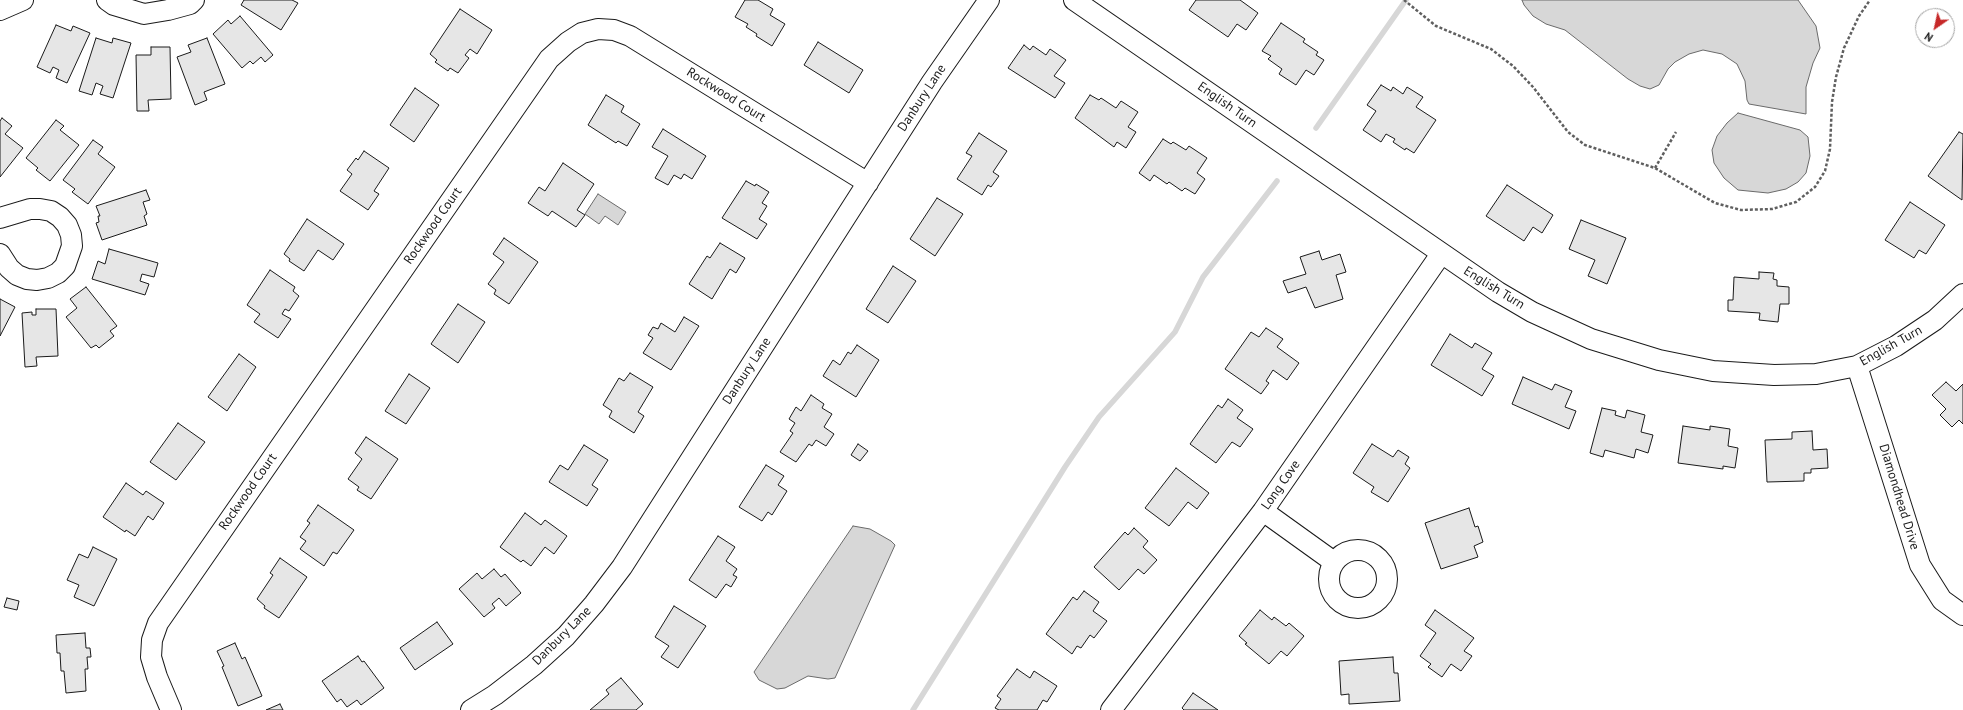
<!DOCTYPE html>
<style>
body{margin:0}
#map{position:relative;width:1963px;height:710px;overflow:hidden;background:#fff;font-family:"PT Sans",sans-serif}
canvas{display:block}
.north{position:absolute;left:1915px;top:8px;width:40px;height:40px;box-sizing:border-box;background:#fff;border:1px solid #a3a3a3;border-radius:50%;rotate:214deg;font-size:11px;font-weight:700;line-height:16px;text-align:center;color:#1a1a1a}
.north::after{content:'';display:block;margin:auto;width:14px;height:18px;background:#c62828;clip-path:polygon(50% 0,100% 100%,50% 72%,0 100%)}
</style>
<div id="map">
<canvas width="1963" height="710"></canvas>
<div class="north">N</div>
</div>
<script>
const g = document.querySelector('canvas').getContext('2d');
g.lineJoin = 'round';
function paint(path, color) { g.fillStyle = color; g.fill(path, 'evenodd'); }
const shape = rows => new Path2D(rows.map(r => 'M' + r).join(''));
function trace(path, color, width, dash) { g.strokeStyle = color; g.lineWidth = width; g.lineCap = dash ? 'butt' : 'round'; g.setLineDash(dash || []); g.stroke(path); }
function write(font, color, halo, rows, align = 'center') {
  g.font = font + ' "PT Sans",sans-serif'; g.lineWidth = 3; g.setLineDash([]); g.textBaseline = 'middle'; g.strokeStyle = halo; g.fillStyle = color; for (const [text, x, y, turn = 0] of rows) {
    g.save(); g.translate(x, y); g.rotate((+turn || 0) * Math.PI / 180); g.textAlign = isNaN(turn) ? turn : align; if (halo) g.strokeText(text, 0, 0); g.fillText(text, 0, 0); g.restore();
  }
}
const water = shape([
 [1522,0,1798,0,1816,26,1820,48,1813,63,1806,87,1806,114,1749,104,1747,100,1745,81,1737,64,1722,54,1703,50,1689,54,1675,62,1668,69,1659,85,1650,89,1640,86,1628,79,1565,30,1546,24,1533,16,1524,5,1522,0],
 [1738,113,1800,130,1808,137,1810,156,1806,173,1798,182,1786,189,1768,193,1738,190,1724,178,1714,163,1712,150,1717,136,1727,123,1738,113],
 [598,194,626,212,618,225,605,216,599,224,585,214,598,194],
 [853,526,870,529,891,541,895,545,835,678,828,679,808,676,785,688,777,689,759,680,754,672,853,526]
]);
const stream = shape([
 [1316,128,1406,0],
 [913,710,1065,467,1099,417,1175,332,1203,277,1277,181]
]);
const building = shape([
 [244,0,292,0,298,3,281,30,241,5,244,0],
 [745,0,758,0,773,9,770,15,785,24,772,46,756,36,757,34,746,27,748,24,735,17,745,0],
 [1196,0,1240,0,1258,13,1246,30,1237,24,1228,37,1189,10,1196,0],
 [460,9,492,30,477,54,470,49,465,55,469,58,458,73,450,68,448,71,435,62,437,60,430,54,460,9],
 [240,16,273,55,265,62,261,57,253,64,250,61,242,68,213,34,228,20,231,24,240,16],
 [1281,23,1305,39,1303,42,1318,52,1316,55,1324,60,1314,75,1306,70,1296,85,1279,74,1282,69,1268,59,1271,56,1262,51,1281,23],
 [56,25,71,31,73,26,90,33,67,83,56,78,59,70,53,67,50,73,37,67,56,25],
 [96,38,112,43,113,38,131,43,113,98,100,94,103,86,96,83,92,95,79,91,96,38],
 [207,38,225,84,204,92,207,100,195,105,177,57,191,52,188,45,207,38],
 [818,42,863,70,849,93,804,65,818,42],
 [1024,45,1030,50,1033,46,1046,55,1050,49,1066,60,1054,76,1065,83,1055,98,1008,68,1024,45],
 [151,47,170,47,171,99,148,100,149,111,137,111,136,55,151,55,151,47],
 [1381,85,1391,91,1393,87,1403,94,1407,87,1423,97,1416,107,1436,120,1414,153,1406,148,1405,150,1393,142,1395,139,1386,134,1381,142,1363,130,1376,111,1367,105,1381,85],
 [415,88,439,105,414,142,390,125,415,88],
 [606,95,624,106,621,112,640,124,627,146,618,141,616,143,588,125,606,95],
 [1090,95,1099,100,1101,98,1116,108,1121,101,1138,112,1128,127,1136,132,1126,148,1117,142,1114,147,1075,118,1090,95],
 [2,118,12,126,5,134,23,148,0,177,0,121,2,118],
 [56,120,64,126,60,130,79,145,50,181,36,170,38,168,26,158,56,120],
 [663,129,706,156,692,179,684,174,681,179,674,175,668,185,655,178,668,156,652,147,663,129],
 [1959,132,1963,134,1962,200,1928,176,1959,132],
 [979,133,1007,151,993,172,999,176,991,187,988,185,982,195,957,179,972,156,966,153,979,133],
 [1163,139,1171,144,1173,142,1186,150,1189,146,1207,158,1197,173,1205,179,1195,194,1185,188,1182,191,1169,182,1167,184,1154,175,1150,181,1139,173,1163,139],
 [93,140,103,147,98,154,115,167,88,204,72,192,75,189,63,180,93,140],
 [364,151,389,168,374,191,379,194,368,210,340,191,352,174,347,170,356,158,358,160,364,151],
 [563,163,594,184,577,210,585,215,576,227,552,211,548,216,528,203,539,187,545,191,563,163],
 [746,181,755,186,756,184,769,192,762,203,767,206,759,219,767,224,757,239,722,218,746,181],
 [1507,185,1553,215,1542,233,1533,227,1524,241,1486,216,1507,185],
 [146,190,150,200,143,202,147,214,144,216,147,225,102,240,96,223,99,222,98,216,100,216,96,206,146,190],
 [937,198,963,214,935,256,910,239,937,198],
 [1910,202,1945,225,1926,254,1919,250,1914,258,1885,240,1910,202],
 [307,219,344,244,333,260,318,250,304,271,289,261,290,259,284,254,307,219],
 [1581,220,1626,238,1607,284,1588,276,1595,260,1569,249,1581,220],
 [504,238,538,262,509,304,494,294,496,290,488,284,504,262,493,254,504,238],
 [720,243,745,258,736,273,730,269,712,299,689,284,707,256,710,258,720,243],
 [109,249,158,263,154,277,142,274,140,281,149,284,145,295,92,279,98,261,105,264,109,249],
 [1319,251,1322,260,1340,254,1346,272,1336,275,1343,299,1315,308,1306,287,1288,293,1283,281,1306,274,1300,257,1319,251],
 [893,266,916,281,888,323,866,309,893,266],
 [270,270,295,287,293,291,299,296,289,311,285,309,282,314,291,319,278,338,254,322,260,314,247,305,270,270],
 [1759,272,1774,273,1773,279,1777,280,1777,286,1789,287,1789,304,1780,304,1778,322,1759,320,1760,313,1728,311,1728,300,1733,300,1734,277,1759,279,1759,272],
 [86,287,117,326,110,331,114,336,99,348,96,345,91,348,66,317,77,308,70,299,86,287],
 [0,299,15,307,0,336,0,299],
 [458,304,485,322,458,363,431,344,458,304],
 [36,309,56,309,58,356,36,357,37,366,25,367,22,313,32,312,32,315,36,315,36,309],
 [684,317,699,326,671,370,643,353,653,338,648,335,653,327,658,329,661,323,675,332,684,317],
 [1266,328,1283,339,1277,347,1299,363,1287,380,1273,370,1266,381,1269,383,1261,394,1225,369,1251,332,1259,337,1266,328],
 [1450,334,1472,348,1475,343,1492,353,1482,369,1494,376,1482,396,1431,365,1450,334],
 [857,345,879,360,856,397,823,376,833,360,840,365,848,352,851,354,857,345],
 [239,354,256,367,227,411,208,397,239,354],
 [630,373,653,387,638,412,644,416,634,433,609,417,612,411,603,405,619,378,624,381,630,373],
 [409,374,430,388,406,424,385,411,409,374],
 [1523,377,1552,390,1555,384,1572,391,1565,407,1576,411,1569,429,1512,404,1523,377],
 [1946,382,1956,391,1963,384,1963,424,1959,420,1952,427,1940,415,1946,409,1932,395,1946,382],
 [811,395,824,404,822,408,832,414,824,427,834,434,826,446,816,440,812,446,809,444,796,462,780,452,793,433,790,431,795,423,789,419,796,407,801,411,811,395],
 [1228,399,1243,410,1237,418,1253,429,1240,447,1232,442,1216,463,1190,444,1218,405,1222,408,1228,399],
 [1602,408,1616,411,1615,415,1625,418,1627,410,1645,415,1641,432,1653,435,1648,453,1636,449,1634,458,1605,450,1603,457,1590,453,1602,408],
 [178,423,205,442,176,480,150,462,178,423],
 [1683,426,1710,430,1710,426,1730,429,1728,446,1738,448,1735,468,1723,466,1723,469,1678,463,1683,426],
 [1812,431,1813,450,1827,449,1828,468,1811,469,1811,473,1804,473,1804,481,1767,482,1765,440,1792,439,1792,432,1812,431],
 [366,437,398,459,371,499,357,490,359,487,348,479,362,459,355,453,366,437],
 [858,444,868,451,860,461,851,455,858,444],
 [1372,444,1393,457,1398,450,1409,457,1405,464,1410,468,1388,502,1371,492,1374,487,1353,473,1372,444],
 [584,445,608,460,592,485,598,489,587,506,549,482,560,465,568,470,584,445],
 [766,465,784,476,778,485,787,491,772,515,768,512,762,521,739,507,766,465],
 [1176,468,1209,493,1197,509,1188,502,1169,526,1145,508,1176,468],
 [126,483,143,495,146,491,164,503,153,520,148,516,135,536,126,530,125,532,103,517,126,483],
 [318,505,354,530,337,554,333,552,324,566,300,549,306,541,300,537,310,523,307,521,318,505],
 [1469,508,1475,527,1478,526,1483,542,1474,546,1478,557,1441,569,1425,523,1469,508],
 [525,513,541,525,545,520,567,536,554,554,545,547,531,566,523,560,521,562,500,547,525,513],
 [1134,528,1148,541,1143,547,1157,560,1144,574,1138,569,1119,590,1094,567,1125,532,1128,535,1134,528],
 [718,536,735,547,726,561,737,569,733,575,737,577,731,587,726,584,716,598,689,580,718,536],
 [93,547,117,559,94,606,74,597,79,585,67,580,79,554,88,558,93,547],
 [280,558,307,577,279,618,264,608,265,606,257,599,273,575,270,573,280,558],
 [494,569,501,577,505,574,521,593,506,606,499,598,492,604,495,608,484,617,459,589,477,573,482,579,494,569],
 [1084,591,1099,602,1093,611,1107,621,1094,638,1090,635,1081,648,1077,646,1072,654,1046,634,1073,597,1077,600,1084,591],
 [7,598,19,601,17,610,4,607,7,598],
 [674,606,706,626,678,668,661,657,669,646,655,637,674,606],
 [1260,610,1272,620,1274,617,1286,626,1289,623,1304,636,1287,656,1281,651,1269,664,1245,644,1247,643,1239,636,1260,610],
 [1435,610,1474,638,1464,651,1472,656,1461,671,1451,664,1442,677,1428,667,1431,664,1420,656,1436,633,1425,625,1435,610],
 [437,622,453,644,415,670,400,648,437,622],
 [85,633,86,648,90,648,91,657,87,657,88,669,85,669,86,691,66,693,64,671,61,671,60,653,57,653,56,635,85,633],
 [235,643,242,659,245,657,262,696,238,706,222,667,224,666,217,651,235,643],
 [358,656,362,662,364,661,384,688,361,705,357,700,347,707,341,699,337,702,322,681,358,656],
 [1393,657,1394,673,1398,673,1400,701,1349,704,1349,694,1341,695,1339,661,1393,657],
 [1017,669,1030,678,1034,671,1057,686,1047,702,1043,700,1037,710,999,710,995,708,1001,699,997,696,1017,669],
 [621,678,643,704,636,710,590,710,609,694,606,690,621,678],
 [1193,693,1218,710,1184,710,1182,708,1193,693],
 [280,704,283,710,266,710,280,704]
]);
const path = shape([
 [1404,0,1436,26,1491,49,1513,66,1533,87,1568,132,1585,145,1655,168,1715,203,1741,210,1772,209,1796,202,1815,187,1825,171,1830,149,1832,102,1836,77,1844,48,1859,16,1870,0],
 [1655,168,1676,132]
]);
const minor = shape([
 [107,0,114,5,144,14,168,10,190,4,194,0],
 [1074,0,1498,292,1532,312,1591,339,1659,360,1713,371,1774,375,1816,374,1857,366,1896,346,1935,320,1963,294],
 [0,10,23,0],
 [0,218,30,209,40,209,51,211,60,217,67,225,71,235,72,246,65,266,58,273,48,278,37,280,27,279,17,275,9,268,0,254],
 [1857,366,1920,565,1942,600,1963,615],
 [1263,511,1334,562],
 '1329 579a29 29 0 1 1 58 0a29 29 0 1 1-58 0Z',
 [171,710,157,677,151,657,152,640,158,623,549,59,568,42,582,33,598,29,614,30,630,36,868,183],
 [471,710,495,695,534,665,566,636,594,604,622,567,932,82,989,0],
 [1111,710,1263,511,1441,254]
]);
const streetNames = [
 ["Rockwood Court",726,95,32],
 ["Danbury Lane",922,98,-57],
 ["English Turn",1227,105,35],
 ["Rockwood Court",433,226,-55],
 ["English Turn",1494,288,32],
 ["English Turn",1891,346,-29],
 ["Danbury Lane",747,371,-57],
 ["Long Cove",1281,485,-55],
 ["Rockwood Court",248,492,-55],
 ["Diamondhead Drive",1899,497,73],
 ["Danbury Lane",562,636,-45]
];
paint(water, '#d7d7d7');
trace(water, '#6a6a6a', 1);
trace(stream, '#d7d7d7', 5.5);
paint(building, '#e6e6e6');
trace(building, '#1a1a1a', 1);
trace(minor, '#1a1a1a', 22);
trace(path, '#5f5f5f', 2.5, [3, 2]);
trace(minor, '#fff', 20);
write('13px', '#1a1a1a', '#fff', streetNames);
</script>
